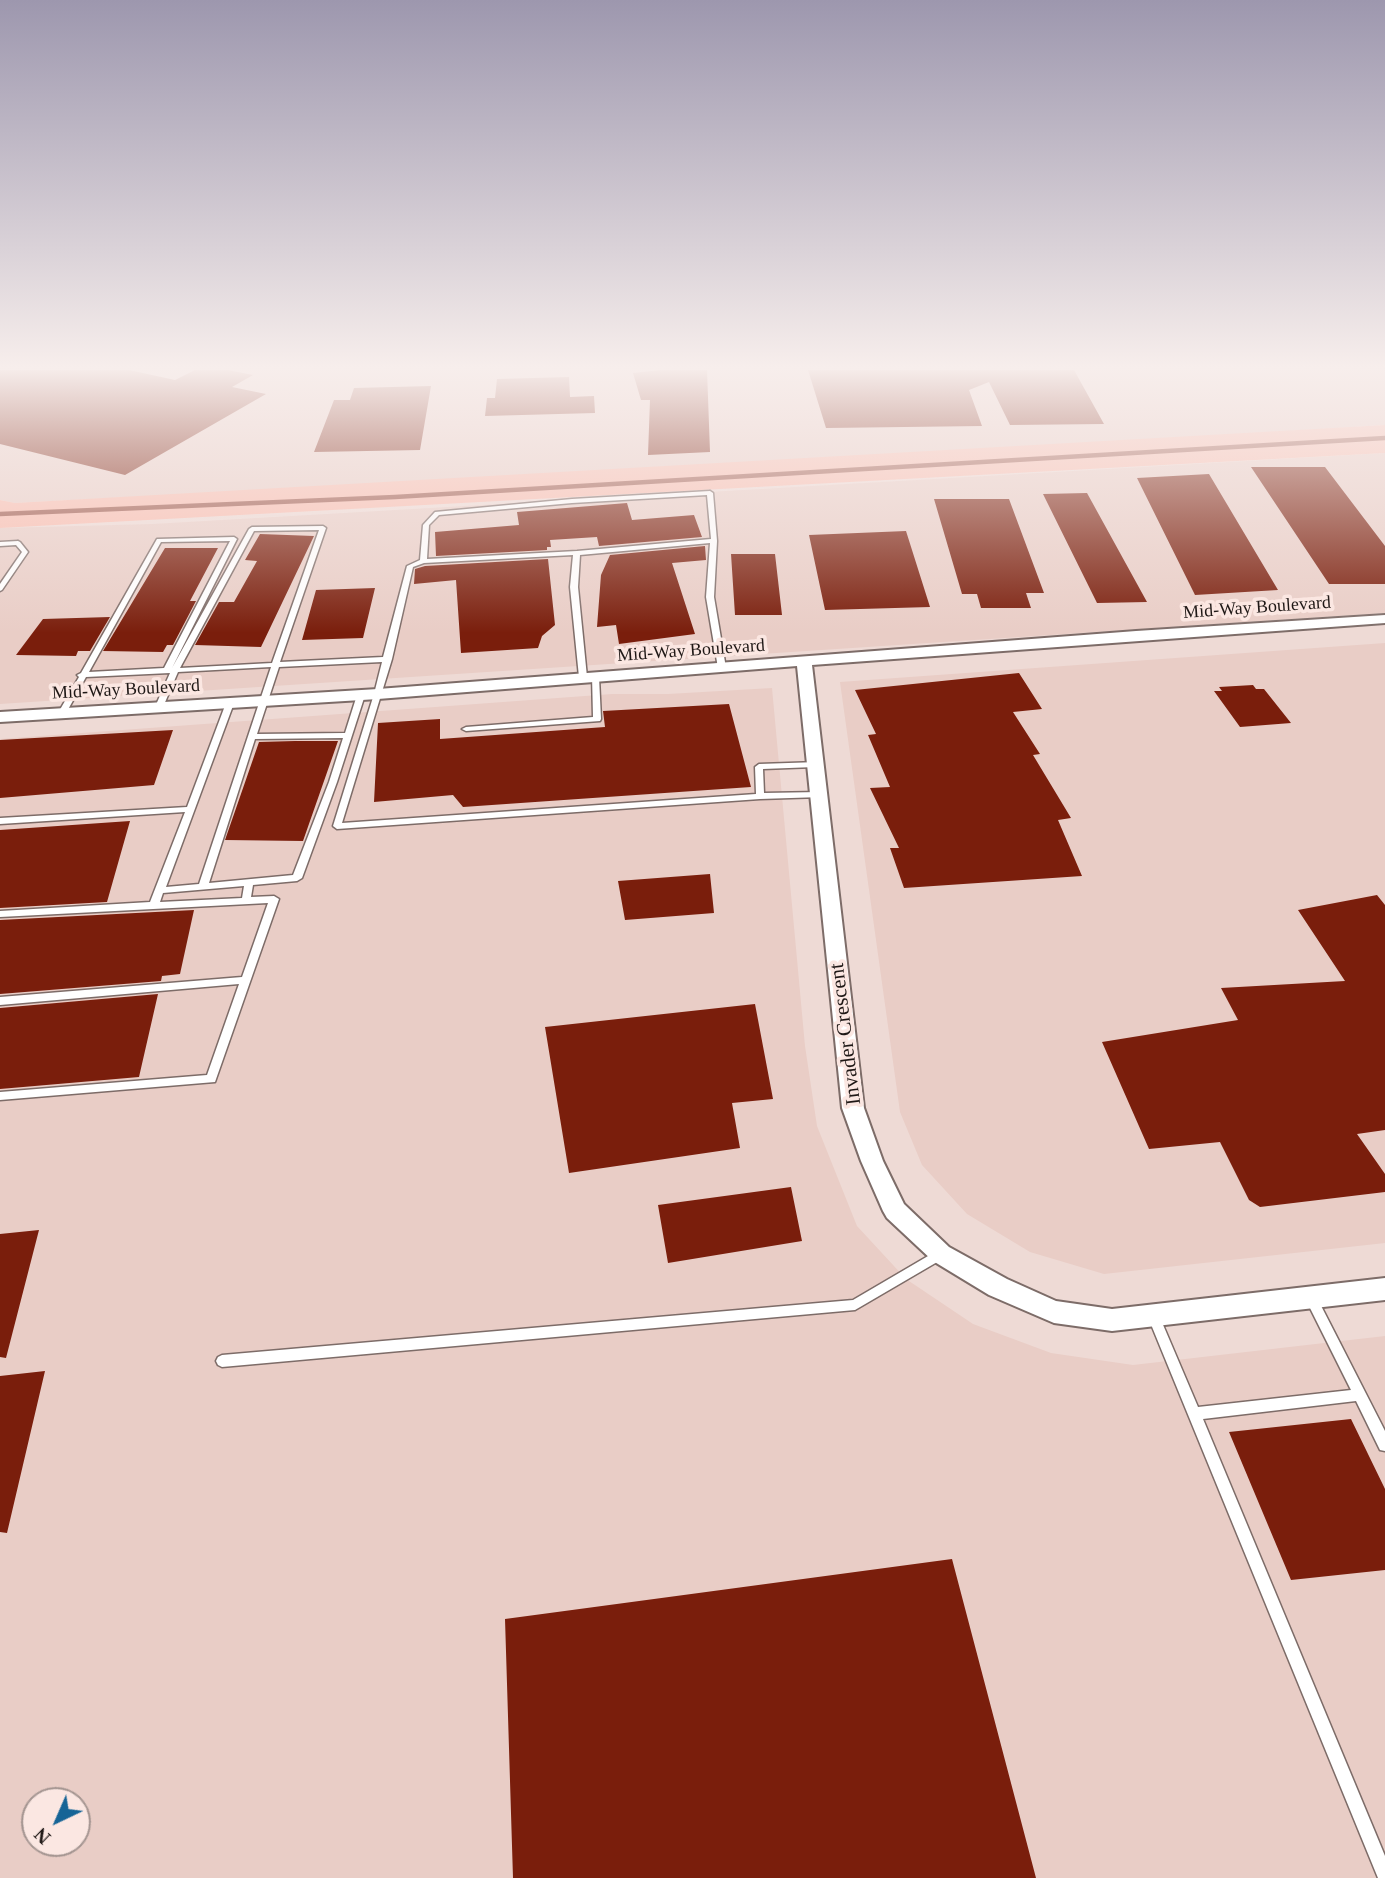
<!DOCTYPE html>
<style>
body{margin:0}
#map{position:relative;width:1385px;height:1878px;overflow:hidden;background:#eedad5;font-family:"Times New Roman",serif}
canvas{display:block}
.north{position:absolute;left:21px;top:1787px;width:70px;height:70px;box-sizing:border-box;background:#fbe7e2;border:2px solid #a39490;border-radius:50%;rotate:224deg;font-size:19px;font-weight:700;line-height:28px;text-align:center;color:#1f1816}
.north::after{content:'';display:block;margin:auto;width:24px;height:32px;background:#156496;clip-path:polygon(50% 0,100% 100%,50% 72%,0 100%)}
</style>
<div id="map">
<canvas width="1385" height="1878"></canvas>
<div class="north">N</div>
</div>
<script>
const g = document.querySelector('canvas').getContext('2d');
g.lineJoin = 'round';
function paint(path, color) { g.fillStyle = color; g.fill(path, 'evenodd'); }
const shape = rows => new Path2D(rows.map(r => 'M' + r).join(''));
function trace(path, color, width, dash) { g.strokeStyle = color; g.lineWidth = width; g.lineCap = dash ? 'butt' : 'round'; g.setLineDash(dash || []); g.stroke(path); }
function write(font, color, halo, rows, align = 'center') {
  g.font = font + ' "Times New Roman",serif'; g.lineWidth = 7; g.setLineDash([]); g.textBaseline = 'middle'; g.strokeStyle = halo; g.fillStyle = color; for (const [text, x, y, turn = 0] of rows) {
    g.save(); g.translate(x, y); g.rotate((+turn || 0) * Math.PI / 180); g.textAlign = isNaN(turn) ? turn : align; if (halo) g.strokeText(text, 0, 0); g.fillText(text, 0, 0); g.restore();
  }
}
const built = shape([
 [0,370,1385,370,1385,425,749,465,15,503,0,500],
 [1385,453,1385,613,0,704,0,528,152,524],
 [1385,643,1385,1243,1104,1274,1030,1252,967,1214,922,1165,900,1112,840,682],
 [772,688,805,1046,817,1126,857,1226,906,1279,973,1324,1051,1353,1133,1365,1385,1336,1385,1878,0,1878,0,739,612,694,668,694],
 [35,1801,77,1801,77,1843,35,1843]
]);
const green = shape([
 [1385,425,1385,453,0,528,0,500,15,503]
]);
const stream = shape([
 [0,514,395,497,1385,438]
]);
const building = shape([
 [0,370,129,370,175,380,195,370,228,370,253,375,232,387,266,394,125,475,0,444],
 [661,370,707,370,710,452,648,455,650,400,641,400,633,373],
 [808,370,1074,370,1104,424,1010,425,989,382,969,390,982,426,826,428],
 [569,377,570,397,594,396,595,413,485,416,487,398,495,398,497,379],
 [431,386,420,450,314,452,334,400,350,400,354,388],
 [1251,467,1325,467,1385,546,1385,584,1329,584],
 [1209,474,1278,590,1195,595,1137,478],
 [1087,493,1147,602,1097,603,1043,494],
 [934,499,1009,499,1044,593,1026,593,1031,608,981,608,977,594,962,594],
 [627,503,632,520,694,515,702,537,599,546,597,537,550,540,551,547,547,547,547,550,436,556,435,532,519,525,517,512],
 [906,531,930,607,825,610,809,535],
 [260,534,314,536,261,647,195,645,219,602,234,602,257,561,245,560],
 [705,546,706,560,672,563,695,634,619,644,616,625,597,627,601,575,610,555],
 [165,548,218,548,190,601,196,601,173,645,167,645,163,652,103,651],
 [731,554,775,554,782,615,735,615],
 [548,559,555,625,542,636,538,648,461,653,456,580,414,584,415,569,425,566],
 [375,588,363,638,302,640,316,590],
 [110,617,90,651,78,651,76,656,16,655,43,619],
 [1019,673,1042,709,1013,712,1040,754,1033,755,1071,818,1058,820,1082,876,904,888,890,848,899,848,870,788,890,787,868,735,876,734,855,690],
 [1253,685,1256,689,1264,689,1291,723,1240,727,1214,691,1222,691,1219,687],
 [729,704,751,787,463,807,453,795,374,802,378,723,440,719,440,739,605,727,603,711],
 [173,730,154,785,0,798,0,740],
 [295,741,338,741,303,841,225,840,259,742],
 [130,821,107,902,0,908,0,830],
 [710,874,714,913,625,920,618,881],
 [1377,895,1385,905,1385,1130,1357,1134,1385,1174,1385,1192,1260,1207,1249,1200,1220,1142,1149,1149,1102,1042,1238,1020,1221,988,1345,981,1298,910],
 [194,910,180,974,162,976,161,981,0,994,0,920],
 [158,994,139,1077,0,1089,0,1008],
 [755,1004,773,1099,732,1103,740,1148,569,1173,545,1027],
 [791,1187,802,1241,668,1263,658,1205],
 [39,1230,6,1358,0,1357,0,1234],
 [45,1371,7,1533,0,1532,0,1376],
 [1351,1419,1385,1489,1385,1570,1291,1580,1229,1432],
 [952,1559,1036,1878,513,1878,505,1619]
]);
const lane = shape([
 [710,491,713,493,717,541,714,597,726,668,725,670,722,670,718,668,706,597,710,543,580,555,578,587,587,677,583,679,579,677,570,587,573,555,424,563,413,567,392,659,342,823,756,794,755,767,759,764,818,762,819,764,815,767,763,769,764,793,819,792,822,793,823,795,822,797,760,799,337,829,333,826,374,694,382,662,279,667,257,734,345,733,357,695,361,693,365,695,337,782,302,878,297,881,253,885,251,897,274,896,279,899,215,1082,0,1100,0,1092,207,1075,239,984,0,1005,0,997,242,977,268,903,0,917,0,911,150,902,185,812,0,824,0,818,187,807,226,703,230,701,234,703,166,887,199,884,271,667,178,672,163,707,159,709,155,707,170,673,86,677,65,715,62,715,58,713,79,677,77,675,81,673,157,539,234,537,237,539,172,668,249,529,252,527,323,526,326,528,280,662,383,657,407,566,420,560,423,525,435,512,572,499,710,491],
 [707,495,711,539,577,551,427,559,429,525,439,515,572,503,707,495],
 [319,530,272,663,180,668,254,531,319,530],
 [230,541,164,668,89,672,161,542,230,541],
 [343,738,329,782,293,875,209,883,255,739,343,738],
 [244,886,242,898,160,902,163,893,244,886],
 [18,541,20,542,28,552,2,590,0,591,0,584,22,552,16,545,0,546,0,542,18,541],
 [592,675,595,675,599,677,601,719,600,721,466,731,462,729,466,727,593,717,592,675],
 [940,1249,944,1250,946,1254,944,1258,855,1310,222,1367,218,1365,216,1361,218,1357,222,1355,853,1300,940,1249],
 [1311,1293,1315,1294,1385,1431,1385,1451,1380,1450,1356,1401,1203,1419,1385,1856,1385,1878,1378,1878,1148,1317,1150,1313,1154,1311,1158,1313,1198,1407,1351,1390,1305,1298,1307,1294,1311,1293]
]);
const street = shape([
 [1385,615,1385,623,812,665,864,1108,883,1161,904,1204,949,1247,1007,1279,1056,1301,1112,1309,1385,1278,1385,1300,1112,1331,1054,1323,989,1295,933,1261,887,1218,883,1211,861,1161,842,1108,797,666,378,699,0,722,0,712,378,689,1136,631,1385,615]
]);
const farStreetnames = [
 ["Mid-Way Boulevard",1257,608,-4],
 ["Mid-Way Boulevard",691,651,-4],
 ["Mid-Way Boulevard",126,690,-3]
];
const streetNames = [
 ["Invader Crescent",846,1034,-97]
];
paint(built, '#e9cdc6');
paint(green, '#f9bbad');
trace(stream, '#9a5244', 4.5);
paint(building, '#7a1e0c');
trace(lane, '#7d6c68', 3);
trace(street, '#7d6c68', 4);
paint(lane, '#fff');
paint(street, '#fff');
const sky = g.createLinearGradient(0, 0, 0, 633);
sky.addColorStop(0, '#9d97ae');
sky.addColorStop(0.58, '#f7eeec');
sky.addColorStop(1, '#f7eeec00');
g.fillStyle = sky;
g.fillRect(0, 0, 1385, 633);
write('18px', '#1f1816', '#fbe7e2', farStreetnames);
write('21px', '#1f1816', '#fbe7e2', streetNames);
</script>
